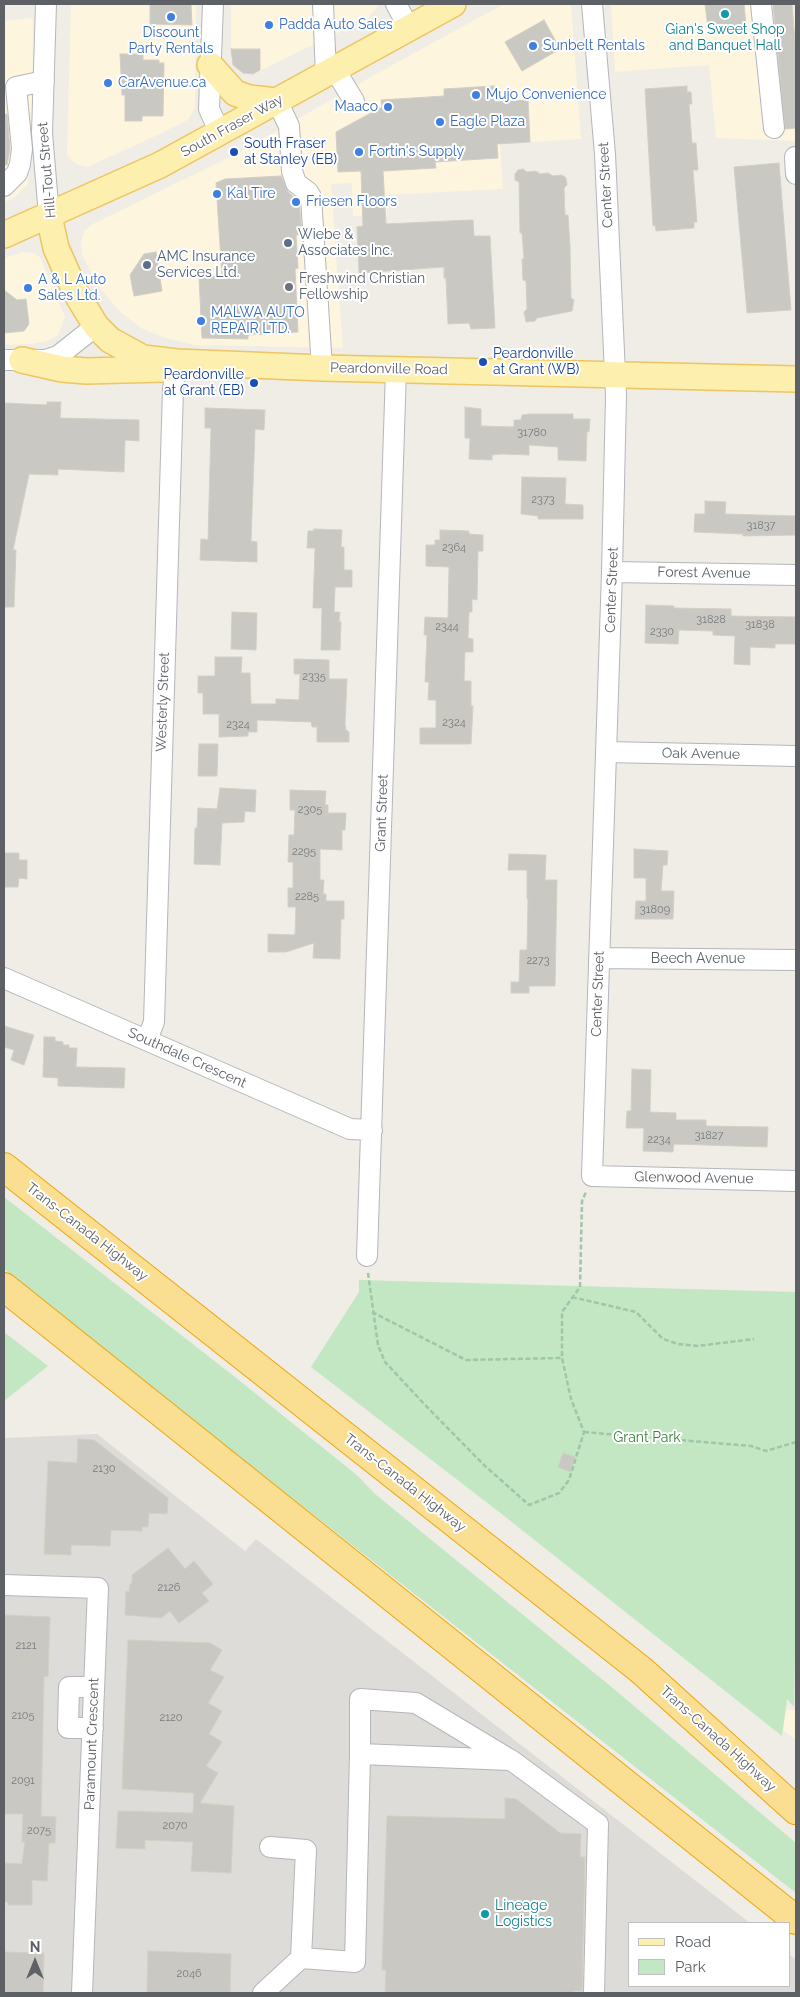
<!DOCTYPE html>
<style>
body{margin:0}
#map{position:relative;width:800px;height:1997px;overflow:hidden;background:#efede6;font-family:Raleway,sans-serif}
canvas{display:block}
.frame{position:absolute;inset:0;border:5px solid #5d6166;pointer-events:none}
.legend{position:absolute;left:628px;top:1922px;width:162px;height:65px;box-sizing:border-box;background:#fff;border:1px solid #bec0c2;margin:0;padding:6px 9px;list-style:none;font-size:15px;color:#5d6166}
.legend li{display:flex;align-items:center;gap:10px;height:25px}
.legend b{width:25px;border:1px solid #bec0c2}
.north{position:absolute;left:10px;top:1937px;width:50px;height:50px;-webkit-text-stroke:4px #fff;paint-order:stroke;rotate:0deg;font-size:14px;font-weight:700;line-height:20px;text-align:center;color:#5d6166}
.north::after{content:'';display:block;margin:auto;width:18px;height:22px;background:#5d6166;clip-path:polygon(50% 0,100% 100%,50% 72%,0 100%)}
</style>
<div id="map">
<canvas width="800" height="1997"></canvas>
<div class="frame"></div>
<ul class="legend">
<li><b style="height:6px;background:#fdefad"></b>Road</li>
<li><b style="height:14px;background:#c3e6c3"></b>Park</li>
</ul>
<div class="north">N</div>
</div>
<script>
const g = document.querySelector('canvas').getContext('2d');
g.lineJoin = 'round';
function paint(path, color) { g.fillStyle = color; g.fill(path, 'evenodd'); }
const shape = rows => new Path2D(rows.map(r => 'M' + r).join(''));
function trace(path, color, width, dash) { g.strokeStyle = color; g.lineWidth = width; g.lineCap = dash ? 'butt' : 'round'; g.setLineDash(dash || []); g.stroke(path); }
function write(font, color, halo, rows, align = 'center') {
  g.font = font + ' Raleway,sans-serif'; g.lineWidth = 4; g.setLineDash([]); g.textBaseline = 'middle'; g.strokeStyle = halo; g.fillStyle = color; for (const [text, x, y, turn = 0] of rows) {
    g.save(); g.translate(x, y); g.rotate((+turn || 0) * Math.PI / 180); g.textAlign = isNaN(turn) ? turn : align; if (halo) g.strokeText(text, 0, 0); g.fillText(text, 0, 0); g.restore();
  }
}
const commercial = shape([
 [71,4,196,4,195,107,189,119,147,140,87,167,78,165,71,160,67,154],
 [231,4,377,4,377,8,368,18,253,74,243,73,233,65,231,57],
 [504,4,571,4,581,139,500,144,503,189,386,195,387,216,353,216,352,183,331,184,343,348,195,345,162,337,141,328,118,310,97,284,83,257,81,244,84,231,93,224,240,152,376,74],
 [611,4,793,4,796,38,796,141,716,138,709,65,615,72],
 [33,18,32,165,29,167,28,184,15,197,4,202,4,21],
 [23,252,33,253,40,257,65,317,58,335,47,341,32,344,4,345,4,258],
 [786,1710,796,1710,796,1740,783,1730]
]);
const industrial = shape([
 [97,1434,245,1551,256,1539,750,1923,629,1923,629,1986,789,1986,789,1954,796,1960,796,1993,4,1993,4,1438]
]);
const green = shape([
 [4,1197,235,1377,358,1476,375,1494,614,1689,796,1843,796,1893,83,1334,4,1269],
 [359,1280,796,1292,796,1607,794,1707,787,1699,782,1736,503,1515,311,1367,359,1292],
 [4,1332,48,1366,4,1401]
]);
const building = shape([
 [150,4,191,4,192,25,150,24,150,4],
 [705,4,744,4,746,25,708,28,705,4],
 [773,4,792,4,796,52,796,128,785,129,773,4],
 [544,20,560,49,522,71,505,42,544,20],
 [231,49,260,49,260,70,253,74,243,73,233,65,231,49],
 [120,54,143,54,143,60,159,60,159,63,164,63,163,116,142,116,142,121,125,121,125,95,122,95,120,54],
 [494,86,495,102,528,100,530,142,497,144,498,158,435,162,436,168,383,171,386,224,470,220,473,220,474,236,490,236,495,328,471,329,469,323,448,324,446,278,444,278,444,267,359,273,357,227,363,226,361,171,338,172,336,132,382,107,381,100,444,96,444,89,494,86],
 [687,86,687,92,691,92,692,104,689,104,692,143,696,143,698,170,693,170,697,222,694,222,694,228,656,231,655,225,653,226,645,89,687,86],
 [4,114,7,114,10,149,7,165,4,165,4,114],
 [779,163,791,310,747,313,734,167,779,163],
 [523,169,527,172,536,171,540,174,548,173,553,176,562,175,566,178,567,185,564,188,565,215,568,215,570,246,571,298,574,300,572,311,537,318,535,321,526,322,524,312,527,309,526,281,523,280,522,259,524,259,522,233,520,233,519,182,515,180,515,174,518,170,523,169],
 [281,176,288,192,299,201,302,235,296,235,298,268,295,269,298,332,248,335,248,339,202,338,199,277,222,276,216,183,225,179,281,176],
 [156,252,162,291,134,296,130,275,144,254,156,252],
 [4,290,17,300,26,299,29,324,24,331,4,333,4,290],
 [47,402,61,402,60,418,139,420,139,441,125,440,124,472,58,469,58,475,29,474,13,550,16,550,14,607,4,607,4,403,47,405,47,402],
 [465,407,481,409,481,426,514,427,514,420,521,420,522,415,529,414,573,414,573,419,590,419,589,432,587,431,586,461,558,460,558,447,529,445,529,455,502,454,492,455,492,460,469,459,470,438,465,438,465,407],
 [205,408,265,410,264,430,255,429,251,541,257,542,257,562,200,560,201,539,208,540,211,428,205,428,205,408],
 [522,477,566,478,565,504,583,505,583,519,538,519,538,516,521,514,522,477],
 [705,501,726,502,725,514,796,516,796,535,743,536,743,534,694,532,695,514,705,514,705,501],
 [314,529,342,530,341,547,344,547,344,570,352,570,352,587,335,587,334,612,340,612,339,622,341,622,340,650,321,650,322,608,313,608,315,548,307,548,308,531,314,531,314,529],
 [440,530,469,531,469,534,483,535,483,551,478,551,477,600,472,599,472,612,469,612,468,638,473,639,473,652,465,652,464,681,471,681,471,706,473,706,471,744,420,744,420,728,436,728,436,700,428,700,429,682,425,682,427,635,424,635,425,617,448,618,449,567,426,566,426,545,435,545,435,540,440,540,440,530],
 [646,605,674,606,674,608,731,609,731,616,796,617,796,644,775,644,775,648,750,647,750,665,734,664,735,636,713,635,713,631,679,630,678,644,645,643,646,605],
 [232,612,257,613,256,650,231,649,232,612],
 [215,657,242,657,241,673,250,673,251,704,276,704,276,699,299,700,300,674,294,674,294,659,329,660,329,679,347,679,345,724,346,730,349,732,349,742,317,742,317,727,312,727,311,722,257,720,257,732,248,732,248,736,219,737,219,714,203,714,203,693,198,693,198,676,215,676,215,657],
 [199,744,218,744,217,776,198,776,199,744],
 [220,788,256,790,255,812,245,811,244,822,222,823,220,865,194,864,195,828,197,828,198,808,217,809,220,788],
 [290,790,326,791,325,805,328,805,328,813,346,813,345,830,342,830,342,850,320,849,320,880,324,880,323,894,326,894,326,901,344,901,344,919,341,919,340,959,313,958,314,943,286,952,268,952,268,934,295,935,296,907,288,907,288,888,293,888,293,862,288,862,289,835,294,835,295,810,290,810,290,790],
 [634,849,668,851,667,865,663,865,661,891,674,891,673,919,635,919,636,901,646,901,646,878,634,878,634,849],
 [4,853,19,853,19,860,27,860,27,879,19,878,18,887,4,887,4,853],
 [509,854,546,855,545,880,557,880,555,986,529,986,529,993,511,993,511,982,519,982,520,950,527,950,528,899,527,899,527,870,508,870,509,854],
 [4,1026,34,1035,24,1065,11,1060,14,1050,4,1047,4,1026],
 [44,1037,55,1037,55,1041,63,1042,63,1045,69,1045,69,1048,77,1048,76,1067,125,1068,124,1088,58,1086,58,1078,43,1077,44,1037],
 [632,1069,651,1070,650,1112,676,1113,676,1120,706,1120,706,1126,768,1127,767,1147,674,1144,673,1152,643,1151,644,1128,626,1128,627,1111,631,1111,632,1069],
 [78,1439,94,1440,168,1498,167,1514,149,1513,148,1527,142,1527,142,1531,111,1530,110,1546,71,1545,71,1555,44,1554,48,1461,77,1463,78,1439],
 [563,1453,575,1457,570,1472,558,1467,563,1453],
 [168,1548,185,1569,194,1561,213,1584,202,1593,209,1601,179,1623,170,1611,161,1618,125,1615,126,1591,129,1592,130,1584,132,1583,132,1575,168,1548],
 [4,1615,50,1617,48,1677,44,1676,41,1816,56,1817,55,1843,49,1843,47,1881,32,1880,32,1905,8,1905,8,1902,4,1902,4,1863,22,1864,25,1842,22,1842,23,1814,4,1814,4,1615],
 [128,1640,210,1643,222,1650,210,1670,224,1677,208,1703,222,1711,209,1734,222,1742,206,1766,218,1773,200,1803,234,1806,231,1873,191,1871,193,1842,145,1840,145,1849,116,1848,118,1811,193,1813,194,1793,122,1789,128,1640],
 [505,1798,516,1799,560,1833,581,1834,580,1857,585,1857,582,1991,573,1991,573,1993,385,1993,386,1970,382,1970,387,1816,505,1819,505,1798],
 [148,1951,231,1954,230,1993,147,1993,148,1951],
 [4,1952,44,1953,43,1993,4,1993,4,1952]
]);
const path = shape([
 [368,1273,378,1345,385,1362,427,1407,484,1465,529,1505,559,1493,569,1480,584,1432,571,1399,562,1358,562,1312,580,1287,582,1201,586,1192],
 [572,1297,636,1312,663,1339,678,1344,697,1346,754,1339],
 [372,1312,466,1360,561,1358],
 [584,1432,751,1446,766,1451,796,1442]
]);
const minor = shape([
 [46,4,42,133,49,216],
 [213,4,209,109,220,133],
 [323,4,326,75],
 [396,4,409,28],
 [592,4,605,154,616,396,612,572,592,1176,796,1181],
 [761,4,774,128],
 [335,70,354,101],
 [277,101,289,126,292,171,296,183,308,192,311,197,322,368],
 [795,157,796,174],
 [4,186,17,173,20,164,22,149,16,87,44,81],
 [4,360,45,360,58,356,96,326],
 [612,572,796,575],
 [606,752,796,756],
 [599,958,796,960],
 [4,978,350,1129,372,1130],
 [147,1040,154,1022,173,389,177,362],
 [367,1256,396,370],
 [4,1585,98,1588,82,1993],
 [93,1728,68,1728,69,1687,94,1687],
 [360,1754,360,1699,416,1703,509,1759],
 [270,1847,306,1850,301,1958],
 [263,1993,301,1958,355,1962,360,1754,511,1760,598,1824,594,1993]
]);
const major = shape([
 [210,65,235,93,249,98,277,101],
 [49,216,56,248,76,293,96,326,110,340,143,358,177,362,322,368,796,379],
 [4,235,160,165,453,4],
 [22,360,62,369,86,371,164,369]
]);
const highway = shape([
 [4,1167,641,1670,796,1810],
 [4,1287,796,1920]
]);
const markers = [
 [725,14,5,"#0f9aa8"],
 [171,17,5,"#3f7fe0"],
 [269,25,5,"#3f7fe0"],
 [533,46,5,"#3f7fe0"],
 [108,83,5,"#3f7fe0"],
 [476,95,5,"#3f7fe0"],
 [388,107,5,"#3f7fe0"],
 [440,122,5,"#3f7fe0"],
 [234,152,5,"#1a4fb4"],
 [359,152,5,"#3f7fe0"],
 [217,194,5,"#3f7fe0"],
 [296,202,5,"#3f7fe0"],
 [288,243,5,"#5c6f8a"],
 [147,265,5,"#5c6f8a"],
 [289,287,5,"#6b7280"],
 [28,288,5,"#3f7fe0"],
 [201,321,5,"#3f7fe0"],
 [483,362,5,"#1a4fb4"],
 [254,383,5,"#1a4fb4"],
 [485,1914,5,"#0f9aa8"]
];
const numberNames = [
 ["31780",532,433],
 ["2373",543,500],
 ["31837",761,526],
 ["2364",454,548],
 ["31828",711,620],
 ["31838",760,625],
 ["2344",447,627],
 ["2330",662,632],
 ["2335",314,677],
 ["2324",454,723],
 ["2324",238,725],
 ["2305",310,810],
 ["2295",304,852],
 ["2285",307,897],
 ["31809",655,910],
 ["2273",538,961],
 ["31827",709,1136],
 ["2234",659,1140],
 ["2130",104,1469],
 ["2126",169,1588],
 ["2121",26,1646],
 ["2105",23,1716],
 ["2120",171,1718],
 ["2091",23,1781],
 ["2070",175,1826],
 ["2075",39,1831],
 ["2046",189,1974]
];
const shopNames = [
 ["Padda Auto Sales",279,25],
 ["Discount",171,33,"center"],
 ["Party Rentals",171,49,"center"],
 ["Sunbelt Rentals",543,46],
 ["CarAvenue.ca",118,83],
 ["Mujo Convenience",486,95],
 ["Maaco",378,107,"right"],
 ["Eagle Plaza",450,122],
 ["Fortin's Supply",369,152],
 ["Kal Tire",227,194],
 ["Friesen Floors",306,202],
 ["A & L Auto",38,280],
 ["Sales Ltd.",38,296],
 ["MALWA AUTO",211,313],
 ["REPAIR LTD.",211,329]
];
const cultureNames = [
 ["Gian's Sweet Shop",725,30],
 ["and Banquet Hall",725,46],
 ["Lineage",495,1906,"left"],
 ["Logistics",495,1922,"left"]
];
const streetNames = [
 ["South Fraser Way",232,126,-29],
 ["Hill-Tout Street",47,170,-95],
 ["Center Street",606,185,-93],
 ["Peardonville Road",389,369,1],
 ["Forest Avenue",704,573,1],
 ["Center Street",612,590,-88],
 ["Westerly Street",163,702,-88],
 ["Oak Avenue",701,754,1],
 ["Grant Street",382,813,-88],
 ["Beech Avenue",698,959],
 ["Center Street",598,994,-88],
 ["Southdale Crescent",187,1058,24],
 ["Glenwood Avenue",694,1178,1],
 ["Trans-Canada Highway",87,1232,38],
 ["Trans-Canada Highway",405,1483,38],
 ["Trans-Canada Highway",718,1739,42],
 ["Paramount Crescent",92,1744,-88]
];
const transitNames = [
 ["South Fraser",244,144],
 ["at Stanley (EB)",244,160],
 ["Peardonville",493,354],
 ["at Grant (WB)",493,370],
 ["Peardonville",244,375,"right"],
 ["at Grant (EB)",244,391,"right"]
];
const serviceNames = [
 ["Wiebe &",298,235],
 ["Associates Inc.",298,251],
 ["AMC Insurance",157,257],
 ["Services Ltd.",157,273]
];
const worshipNames = [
 ["Freshwind Christian",299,279],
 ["Fellowship",299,295]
];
const parkNames = [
 ["Grant Park",647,1438]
];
paint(commercial, '#fdf5dd');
paint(industrial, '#dedcd8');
paint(green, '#c3e6c3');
paint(building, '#cac8c3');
trace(building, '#d4cfc4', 1);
trace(minor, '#b3b6ba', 22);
trace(major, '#eec560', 28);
trace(highway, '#efa406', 30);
trace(path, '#9cc7a8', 2.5, [5, 2.5]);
trace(minor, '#fff', 20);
trace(major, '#fdefad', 25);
trace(highway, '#fadf92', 28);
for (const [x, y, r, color] of markers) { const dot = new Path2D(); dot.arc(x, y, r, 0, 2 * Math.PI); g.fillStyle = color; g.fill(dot); trace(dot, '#fff', 2); }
write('11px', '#787b7d', null, numberNames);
write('14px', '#366cbe', '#fff', shopNames, 'left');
write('14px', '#0d838f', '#fff', cultureNames);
write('14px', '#5d6166', '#fff', streetNames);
write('14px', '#164399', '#fff', transitNames, 'left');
write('14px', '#4e5e75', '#fff', serviceNames, 'left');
write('14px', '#5b616d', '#fff', worshipNames, 'left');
write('14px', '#37833a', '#fff', parkNames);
</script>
